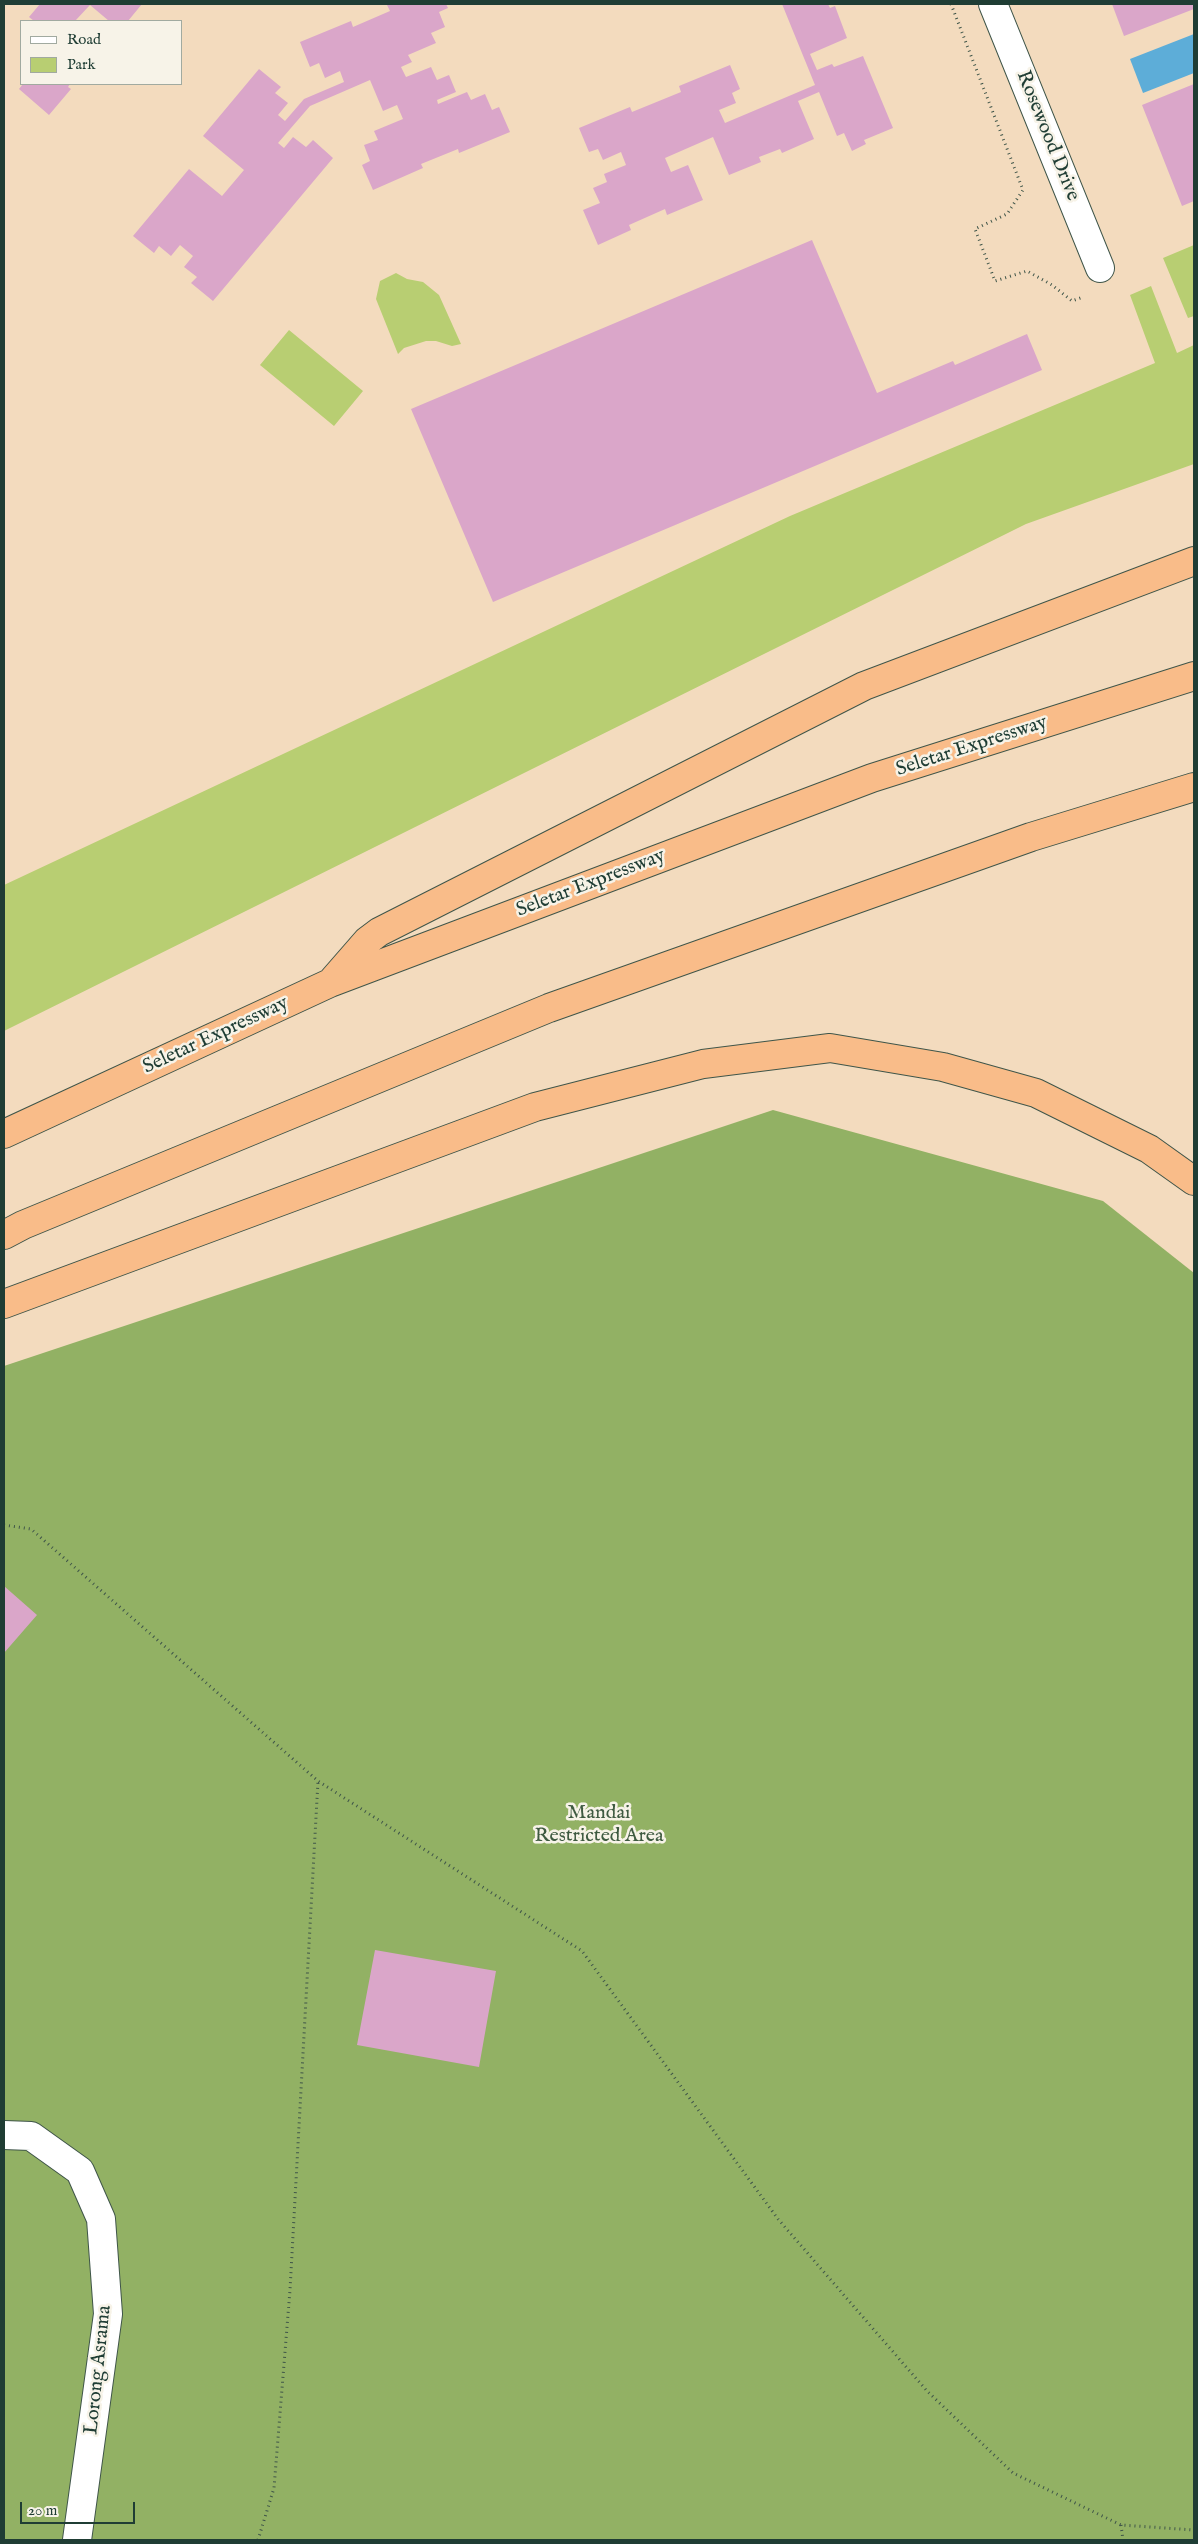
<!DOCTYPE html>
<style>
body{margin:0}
#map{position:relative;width:1198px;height:2544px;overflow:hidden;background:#f3dbbe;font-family:"IM FELL English",serif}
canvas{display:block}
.frame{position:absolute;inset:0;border:5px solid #1f3d34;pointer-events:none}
.legend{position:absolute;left:20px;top:20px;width:162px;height:65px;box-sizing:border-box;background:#f7f3e8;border:1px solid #a1aaa0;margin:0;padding:6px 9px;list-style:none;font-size:15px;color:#1f3d34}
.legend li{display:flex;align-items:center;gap:10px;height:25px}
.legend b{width:25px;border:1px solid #a1aaa0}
.scale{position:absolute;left:20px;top:2502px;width:115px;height:22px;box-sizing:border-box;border:2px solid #1f3d34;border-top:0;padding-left:6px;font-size:15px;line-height:18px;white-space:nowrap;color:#1f3d34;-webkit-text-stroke:4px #f7f3e8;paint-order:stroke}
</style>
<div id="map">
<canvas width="1198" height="2544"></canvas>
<div class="frame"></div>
<ul class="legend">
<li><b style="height:6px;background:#fff"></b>Road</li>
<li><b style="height:14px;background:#b8ce72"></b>Park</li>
</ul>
<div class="scale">20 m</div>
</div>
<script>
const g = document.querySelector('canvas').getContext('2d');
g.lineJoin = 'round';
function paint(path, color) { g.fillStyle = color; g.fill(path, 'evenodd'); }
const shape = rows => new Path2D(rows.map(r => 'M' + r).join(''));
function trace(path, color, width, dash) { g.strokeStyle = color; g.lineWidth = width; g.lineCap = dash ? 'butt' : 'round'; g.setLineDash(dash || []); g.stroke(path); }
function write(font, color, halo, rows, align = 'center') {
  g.font = font + ' "IM FELL English",serif'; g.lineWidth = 5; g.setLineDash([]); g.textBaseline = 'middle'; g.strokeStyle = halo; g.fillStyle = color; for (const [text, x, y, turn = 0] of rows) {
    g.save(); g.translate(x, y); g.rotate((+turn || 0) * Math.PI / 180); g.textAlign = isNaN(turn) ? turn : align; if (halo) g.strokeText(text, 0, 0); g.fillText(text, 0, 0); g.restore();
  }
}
const green = shape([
 [1194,245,1194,316,1188,318,1163,258],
 [396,273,407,279,423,282,439,295,461,344,452,346,436,341,426,341,404,348,398,354,376,299,380,281],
 [1151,286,1177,353,1194,345,1194,464,1026,524,4,1031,4,885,790,516,1155,363,1130,295],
 [289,330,363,391,334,426,260,365]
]);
const forest = shape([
 [773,1110,1103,1201,1194,1273,1194,2540,4,2540,4,1366]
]);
const water = shape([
 [1194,34,1194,73,1143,93,1130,59]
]);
const building = shape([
 [40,4,142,4,128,21,109,21,90,5,75,21,34,21,29,17],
 [391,4,446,4,448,8,439,12,445,27,431,33,436,43,408,55,412,62,401,67,406,77,431,67,437,80,449,75,456,92,437,100,438,104,467,92,471,100,485,94,492,110,499,107,510,132,459,153,458,149,421,164,423,168,373,190,362,165,370,161,364,145,378,140,374,131,403,119,397,105,383,111,370,80,310,106,278,143,284,148,293,137,306,147,313,140,333,158,213,301,191,283,197,277,184,267,193,256,180,245,171,256,159,246,154,253,133,236,189,169,222,196,244,170,203,136,259,69,281,87,275,93,288,103,278,115,285,121,304,99,344,82,340,71,325,78,319,63,310,67,300,42,351,21,353,27,390,11,387,5],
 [782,4,828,4,830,8,835,6,847,38,810,54,817,70,832,64,834,67,863,56,893,128,864,140,866,144,852,151,844,133,837,136,819,92,798,101,814,139,782,153,780,149,759,157,761,162,729,175,713,137,665,158,671,172,688,165,703,200,667,215,665,209,629,225,631,230,598,245,583,210,600,203,593,188,607,182,604,174,626,165,621,152,603,160,598,149,589,152,579,128,630,107,632,112,681,92,679,86,730,65,740,89,732,93,736,103,719,110,725,123,815,85],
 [1112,4,1194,4,1194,9,1124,36],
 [23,84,70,84,68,87,71,89,49,115,19,89],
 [1194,84,1194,201,1182,206,1142,105],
 [812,240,877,393,953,361,955,365,1027,334,1042,370,493,602,411,409],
 [4,1586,37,1615,4,1653],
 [375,1950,496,1971,479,2067,357,2045]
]);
const path = shape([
 [951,4,1023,190,1007,214,975,229,995,281,1027,271,1052,285,1072,301,1083,297],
 [4,1525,31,1529,318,1781,582,1951,778,2219,927,2391,1013,2473,1121,2525,1194,2530],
 [1121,2525,1123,2540],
 [258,2540,274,2488,290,2290,318,1781]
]);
const minor = shape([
 [993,4,1100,268],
 [4,2135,31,2136,80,2171,101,2219,108,2314,77,2540]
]);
const motorway = shape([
 [333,980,367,941,379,932,864,686,1194,561],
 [4,1134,330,983,872,778,1194,676],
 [4,1235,23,1225,549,1008,1031,837,1194,787],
 [4,1304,535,1107,703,1064,830,1048,943,1067,1036,1093,1149,1149,1194,1181]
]);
const streetNames = [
 ["Rosewood Drive",1047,136,68],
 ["Seletar Expressway",972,747,-18],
 ["Seletar Expressway",591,884,-21],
 ["Seletar Expressway",216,1036,-25],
 ["Lorong Asrama",99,2370,-84]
];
const parkNames = [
 ["Mandai",599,1814],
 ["Restricted Area",599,1837]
];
paint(green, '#b8ce72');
paint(forest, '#92b164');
paint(water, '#5dadd8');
paint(building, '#daa6c9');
trace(minor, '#3f5549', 30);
trace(motorway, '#3f5549', 30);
trace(path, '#3f5549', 3, [1, 4]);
trace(minor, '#fff', 28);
trace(motorway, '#f9bc89', 28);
write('20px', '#1f3d34', '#f7f3e8', streetNames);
write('20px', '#3e5a40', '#f7f3e8', parkNames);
</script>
